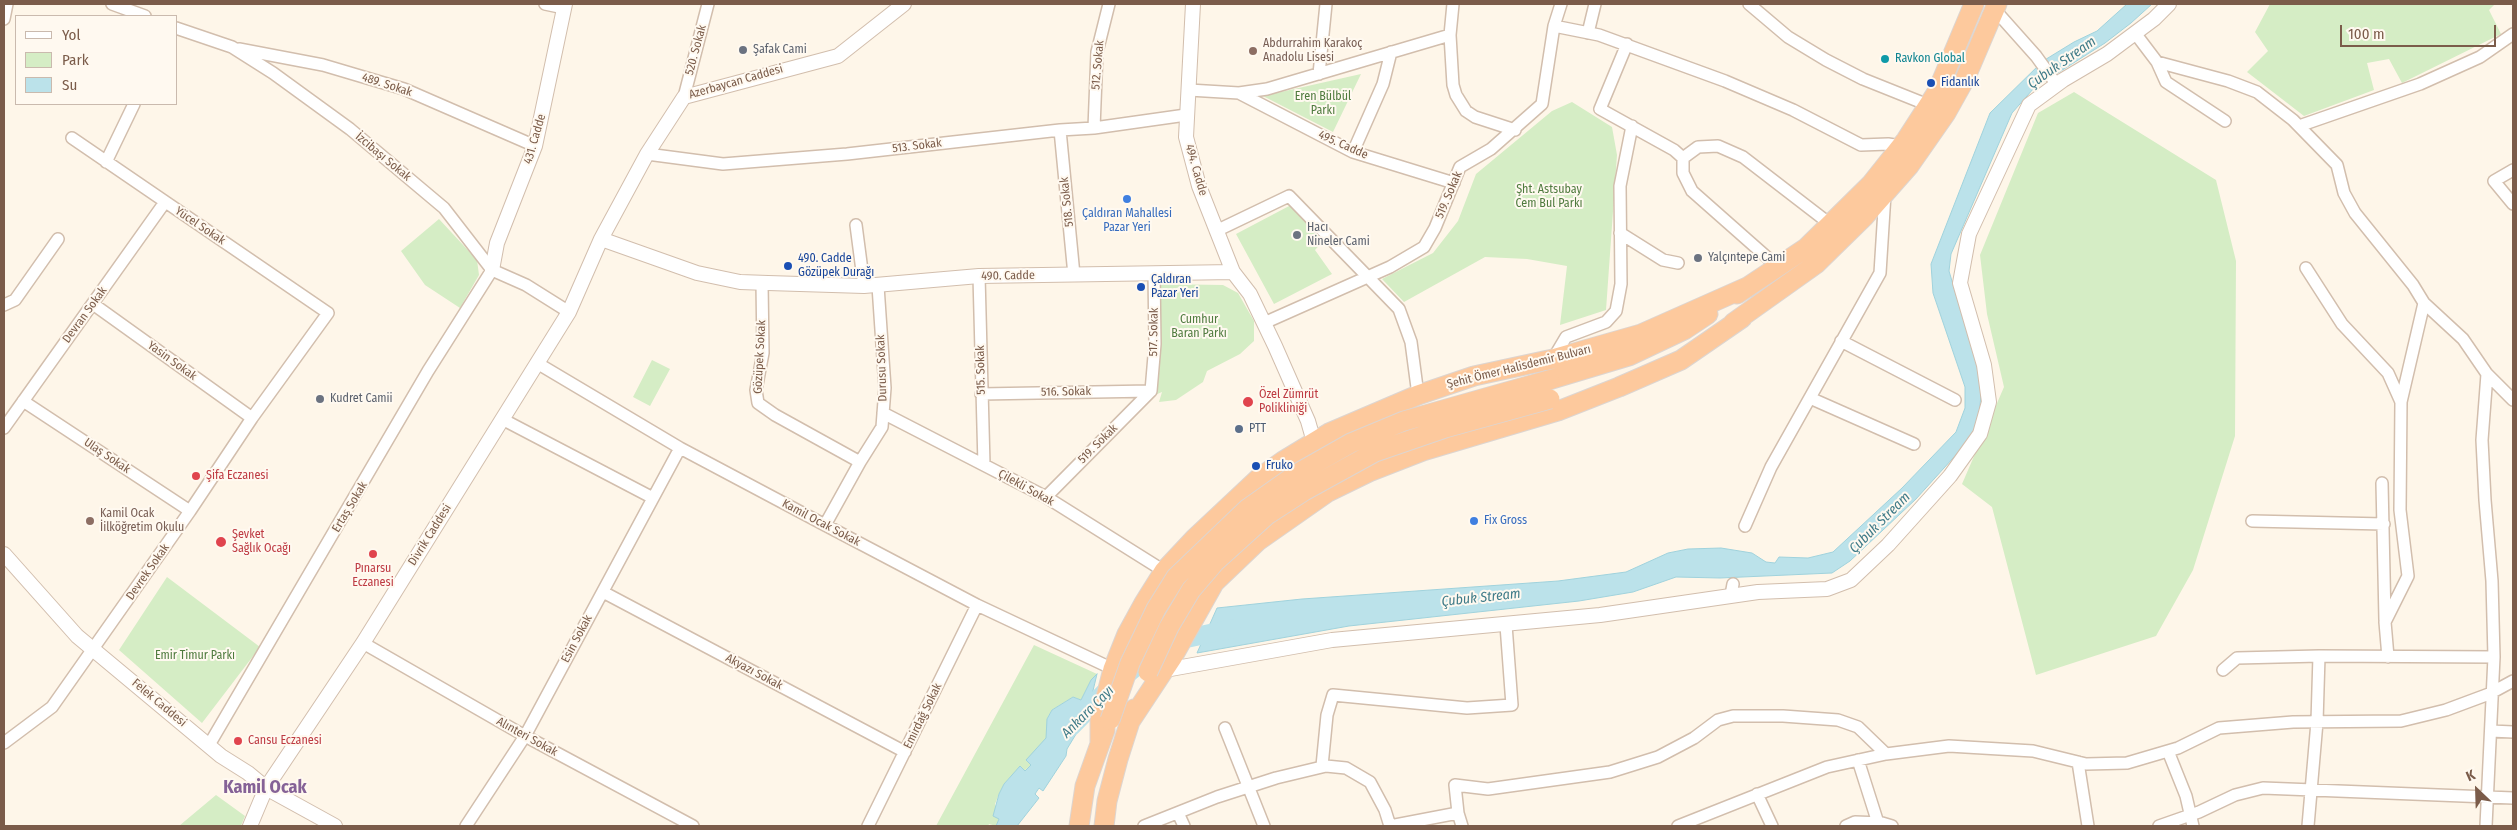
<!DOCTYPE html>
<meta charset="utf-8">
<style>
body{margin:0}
#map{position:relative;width:2517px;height:830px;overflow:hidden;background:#fef6e9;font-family:"Fira Sans Condensed",sans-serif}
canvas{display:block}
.frame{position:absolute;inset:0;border:5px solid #7b5c4a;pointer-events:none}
.legend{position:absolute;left:15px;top:15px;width:162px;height:90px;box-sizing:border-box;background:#fff9f0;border:1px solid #cabaae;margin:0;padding:6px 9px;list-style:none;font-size:15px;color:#7b5c4a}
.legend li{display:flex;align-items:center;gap:10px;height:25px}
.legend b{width:25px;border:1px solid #cabaae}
.north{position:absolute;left:2452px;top:765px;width:50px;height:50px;-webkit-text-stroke:4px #fff9f0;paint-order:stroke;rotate:336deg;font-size:14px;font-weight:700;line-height:20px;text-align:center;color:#7b5c4a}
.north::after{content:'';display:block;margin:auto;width:18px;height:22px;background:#7b5c4a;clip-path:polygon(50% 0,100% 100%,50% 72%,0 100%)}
.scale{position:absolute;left:2340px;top:25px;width:156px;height:22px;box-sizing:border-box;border:2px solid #7b5c4a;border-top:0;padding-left:6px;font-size:15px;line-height:18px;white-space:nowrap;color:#7b5c4a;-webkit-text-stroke:4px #fff9f0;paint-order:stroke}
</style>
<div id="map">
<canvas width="2517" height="830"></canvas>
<div class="frame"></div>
<ul class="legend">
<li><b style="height:6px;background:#fff"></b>Yol</li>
<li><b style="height:14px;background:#d5edc5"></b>Park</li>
<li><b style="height:14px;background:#bbe2ea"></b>Su</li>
</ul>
<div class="north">K</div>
<div class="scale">100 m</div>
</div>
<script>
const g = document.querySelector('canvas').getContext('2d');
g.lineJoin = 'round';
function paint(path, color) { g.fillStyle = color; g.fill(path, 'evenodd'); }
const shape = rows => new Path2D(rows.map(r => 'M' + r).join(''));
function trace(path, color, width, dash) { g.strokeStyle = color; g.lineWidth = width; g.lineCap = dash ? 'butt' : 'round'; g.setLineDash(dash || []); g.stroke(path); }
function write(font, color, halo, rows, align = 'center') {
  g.font = font + ' "Fira Sans Condensed",sans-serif'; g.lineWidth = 4; g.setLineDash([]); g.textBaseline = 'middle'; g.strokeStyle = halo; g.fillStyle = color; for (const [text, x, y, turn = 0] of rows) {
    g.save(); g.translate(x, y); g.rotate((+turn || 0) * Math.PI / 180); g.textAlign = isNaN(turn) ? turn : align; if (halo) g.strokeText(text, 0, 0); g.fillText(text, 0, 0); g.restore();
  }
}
const green = shape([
 [2270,4,2495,4,2489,10,2501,34,2402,83,2389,59,2367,63,2374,90,2304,116,2247,72,2268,51,2255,32],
 [1361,74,1333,132,1263,96],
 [2074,92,2216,180,2236,261,2235,436,2193,570,2156,636,2036,675,1992,507,1962,484,2004,387,1987,314,1980,255,2038,113],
 [1572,102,1612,127,1617,155,1606,310,1560,325,1567,266,1527,259,1485,257,1404,302,1382,279,1433,253,1458,221,1476,174,1552,111],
 [1291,205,1325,239,1315,250,1332,274,1274,304,1236,234],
 [439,219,477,260,479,275,460,308,425,285,401,251],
 [1158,284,1223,285,1238,293,1254,321,1254,341,1240,354,1207,371,1203,382,1176,400,1159,402,1162,392,1150,397],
 [652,360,670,369,650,406,633,397],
 [167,577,260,647,202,723,119,650],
 [1034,645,1097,674,1091,680,1081,700,1073,697,1052,710,1047,719,1047,738,1031,765,1024,771,1020,767,1004,784,999,794,995,804,999,819,996,826,989,824,988,826,936,826],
 [216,795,245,816,241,826,179,826]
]);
const water = shape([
 [2127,4,2152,4,2131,23,2105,43,2034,88,2012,113,1951,254,1949,271,1978,368,1981,395,1979,416,1972,437,1916,499,1850,561,1832,573,1720,578,1676,577,1633,592,1579,601,1349,626,1197,653,1217,608,1302,599,1558,581,1626,572,1668,553,1688,549,1721,548,1752,553,1766,562,1775,563,1779,557,1808,558,1833,552,1902,488,1956,432,1965,408,1965,387,1933,293,1931,264,1990,113,2043,61,2074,42,2097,31,2127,4],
 [1097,674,1087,716,1067,749,1066,756,1043,791,1039,788,1035,794,1039,798,1017,826,996,826,999,819,993,816,999,794,1004,784,1020,766,1025,771,1031,765,1026,760,1046,738,1047,719,1052,710,1073,697,1081,700,1091,680,1097,674]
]);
const river = shape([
 [1071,727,1107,690,1147,658,1184,639,1231,629]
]);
const minor = shape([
 [112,4,145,16],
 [545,4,564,8],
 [1453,4,1450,35,1453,85,1456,95,1466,111,1475,117,1515,130],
 [1749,4,1788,37,1826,60,1863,79,1928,105],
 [1995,10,2036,56,2057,85],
 [4,19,7,4],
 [1554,26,1599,35,1725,81,1793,110,1861,145,1888,144,1901,146],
 [176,28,232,47,273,73,350,129,444,208,492,270,526,285,569,312],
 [1588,33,1595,4],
 [2135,33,2157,62,2228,81,2257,92,2293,120,2337,165,2344,193,2355,213,2413,285,2424,303,2401,402,2400,510,2408,576,2385,622,2388,657],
 [1627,44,1600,109,1674,150,1683,158,1683,173,1692,191,1778,267],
 [239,49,323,65,404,89,535,146],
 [2157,62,2166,82,2225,121],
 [1319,74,1326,4],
 [1189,90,1239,93,1267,89,1450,35],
 [1239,93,1353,152,1454,183],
 [684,97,708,4],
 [2299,126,2420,84,2480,57,2513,34],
 [1094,128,1097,52,1109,4],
 [1060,130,1074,275],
 [1353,152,1383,84,1391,52],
 [647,154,723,164,847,154,1060,130,1094,128,1186,115],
 [1683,158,1698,147,1718,146,1743,157,1830,224],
 [106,162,134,104],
 [2513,170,2494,181,2513,204],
 [856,225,864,286],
 [1216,231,1289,196,1399,309,1411,342,1418,395],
 [1620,233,1663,260,1678,263],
 [2306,268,2342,324,2388,373,2401,402],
 [979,276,984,465],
 [762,283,763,353,756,390,758,403,775,415,860,462],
 [2424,303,2463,339,2487,374,2513,400],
 [93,304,252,418],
 [4,305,15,300,58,239],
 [1264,323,1390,267,1424,247,1435,228,1460,167,1491,149,1542,104,1554,26,1561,4],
 [1841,341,1955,400],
 [1553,359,1566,337,1606,322,1616,311,1621,284,1620,186,1632,126],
 [537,363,680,448,825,525,977,605,1113,669],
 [2487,374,2482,440,2485,500,2492,581,2494,657],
 [1151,391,1155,344,1154,273],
 [981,394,1151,391],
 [1810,398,1914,444],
 [23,401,190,511],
 [883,413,1046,497,1164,571],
 [502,419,653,498],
 [4,428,165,202],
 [2382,483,2385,620],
 [1046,497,1151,391],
 [2252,521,2384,524],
 [825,525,860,462,882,427,885,388,878,286],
 [1745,526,1771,467,1880,273,1885,194],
 [603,592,905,752],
 [1731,595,1733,584],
 [363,643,525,736,693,826],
 [2319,656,2494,657,2486,826],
 [2223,670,2237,658,2319,656,2317,722,2308,826],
 [1225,728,1264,826],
 [2491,731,2513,732],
 [4,743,52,707,190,511,252,418,328,313,72,138],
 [209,745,428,371,492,270],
 [2168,751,2186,796,2193,826],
 [1886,754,1949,746,2033,751,2086,764,2127,763,2178,748,2219,728,2293,722,2401,721,2446,710,2489,694,2513,681],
 [1858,760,1878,823],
 [2078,762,2088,826],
 [1322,766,1327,715,1333,695,1467,708,1512,705,1506,625],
 [1757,794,1772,826],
 [1178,813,1184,826],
 [1458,813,1455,785,1488,789,1610,772,1658,757,1694,738,1718,720,1733,716,1783,716,1838,720,1858,727,1886,754,1827,767,1678,826],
 [466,826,525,736,680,448],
 [868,826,977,605],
 [1144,826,1217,797,1276,778,1326,766,1346,768,1370,782,1385,810,1390,826],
 [1390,826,1458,813,1462,826],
 [1846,826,1855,822,1882,823,1892,826],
 [2159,826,2199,812,2235,795,2263,788,2513,798]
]);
const tertiary = shape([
 [1193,4,1186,137,1199,186,1233,272,1250,294,1275,346,1308,421,1314,442],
 [601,239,697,273,740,282,768,283,864,286,979,276,1233,272],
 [492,270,497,243,535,146,565,4],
 [4,554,77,636,221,756,248,773,266,788,335,826],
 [1165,670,1332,640,1600,615,1758,592,1827,589,1851,580,1888,545,1950,476,1980,434,1989,402,1984,365,1960,283,1969,234,2029,105,2063,80,2107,54,2154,19,2169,4],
 [250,826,266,788,363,643,569,312,601,239,647,154,684,97,838,56,904,4]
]);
const trunk = shape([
 [1737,294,1806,248,1871,184,1906,140,1937,92,1974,4],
 [1733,323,1816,264,1864,217,1909,166,1946,113,1965,79,1997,4],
 [1549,380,1629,356,1684,330,1708,314],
 [1131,720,1172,658,1214,583,1258,541,1328,492,1369,472,1423,451,1558,411,1619,387,1681,360,1742,318],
 [1100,742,1100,721,1113,669,1127,634,1144,603,1164,571,1194,539,1259,478,1283,461,1329,433,1418,395,1474,376,1553,359,1641,334,1747,287],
 [1079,826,1085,786,1105,730],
 [1104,826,1107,801,1118,759,1134,709]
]);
const trunkBridge = shape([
 [1148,672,1169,627,1191,590,1215,562,1267,515,1304,491,1375,452,1445,428,1550,399],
 [1110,720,1130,663,1156,609,1176,577,1247,509,1298,473,1351,443,1404,421,1549,380]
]);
const markers = [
 [743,50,5,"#6b7280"],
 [1253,51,5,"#8d6e63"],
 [1885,59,5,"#0f9aa8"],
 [1931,83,5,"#1a4fb4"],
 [1127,199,5,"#3f7fe0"],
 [1297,235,5,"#6b7280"],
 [1698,258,5,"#6b7280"],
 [788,266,5,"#1a4fb4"],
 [1141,287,5,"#1a4fb4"],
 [320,399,5,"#6b7280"],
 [1248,402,6,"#e0444e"],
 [1239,429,5,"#5c6f8a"],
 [1256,466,5,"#1a4fb4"],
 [196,476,5,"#e0444e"],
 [90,521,5,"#8d6e63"],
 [1474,521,5,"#3f7fe0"],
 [221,542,6,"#e0444e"],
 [373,554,5,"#e0444e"],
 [238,741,5,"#e0444e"]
];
const educationNames = [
 ["Abdurrahim Karakoç",1263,44],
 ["Anadolu Lisesi",1263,58],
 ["Kamil Ocak",100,514],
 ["İilköğretim Okulu",100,528]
];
const streetNames = [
 ["520. Sokak",696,50,-75],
 ["512. Sokak",1098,65,-85],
 ["Azerbaycan Caddesi",736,82,-16],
 ["489. Sokak",387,85,18],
 ["431. Cadde",535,139,-74],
 ["495. Cadde",1343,145,24],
 ["513. Sokak",917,146,-7],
 ["İzcibaşı Sokak",383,157,40],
 ["494. Cadde",1196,170,74],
 ["519. Sokak",1449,195,-67],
 ["518. Sokak",1067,202,-96],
 ["Yücel Sokak",200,226,34],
 ["490. Cadde",1008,276,-1],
 ["Devran Sokak",85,315,-54],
 ["517. Sokak",1154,332,-89],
 ["Gözüpek Sokak",760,357,-87],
 ["Yasin Sokak",172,361,36],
 ["Şehit Ömer Halisdemir Bulvarı",1519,367,-14],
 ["Durusu Sokak",882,368,-92],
 ["515. Sokak",981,370,-91],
 ["516. Sokak",1066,392,-1],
 ["519. Sokak",1098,444,-45],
 ["Ulaş Sokak",107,456,34],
 ["Çilekli Sokak",1026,488,29],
 ["Ertaş Sokak",350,507,-59],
 ["Kamil Ocak Sokak",821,523,28],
 ["Divrik Caddesi",430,535,-58],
 ["Devrek Sokak",148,572,-55],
 ["Esin Sokak",577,639,-62],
 ["Akyazı Sokak",754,672,28],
 ["Felek Caddesi",159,703,40],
 ["Emirdağ Sokak",923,716,-64],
 ["Alınteri Sokak",527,737,29]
];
const worshipNames = [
 ["Şafak Cami",753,50],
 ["Hacı",1307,228],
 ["Nineler Cami",1307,242],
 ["Yalçıntepe Cami",1708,258],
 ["Kudret Camii",330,399]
];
const cultureNames = [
 ["Ravkon Global",1895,59]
];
const transitNames = [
 ["Fidanlık",1941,83],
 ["490. Cadde",798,259],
 ["Gözüpek Durağı",798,273],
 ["Çaldıran",1151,280],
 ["Pazar Yeri",1151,294],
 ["Fruko",1266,466]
];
const parkNames = [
 ["Eren Bülbül",1323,97],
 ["Parkı",1323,111],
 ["Şht. Astsubay",1549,190],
 ["Cem Bul Parkı",1549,204],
 ["Cumhur",1199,320],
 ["Baran Parkı",1199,334],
 ["Emir Timur Parkı",195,656]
];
const shopNames = [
 ["Çaldıran Mahallesi",1127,214],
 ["Pazar Yeri",1127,228],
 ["Fix Gross",1484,521,"left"]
];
const healthNames = [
 ["Özel Zümrüt",1259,395],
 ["Polikliniği",1259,409],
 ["Şifa Eczanesi",206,476],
 ["Şevket",232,535],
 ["Sağlık Ocağı",232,549],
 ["Pınarsu",373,569,"center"],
 ["Eczanesi",373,583,"center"],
 ["Cansu Eczanesi",248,741]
];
const serviceNames = [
 ["PTT",1249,429]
];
const waterNames = [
 ["Çubuk Stream",2062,63,-35],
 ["Çubuk Stream",1880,523,-45],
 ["Çubuk Stream",1481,598,-6],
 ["Ankara Çayı",1088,712,-45]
];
const districtNames = [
 ["Kamil Ocak",265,788]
];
paint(green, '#d5edc5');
paint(water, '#bbe2ea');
trace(water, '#a0d2dc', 1);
trace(river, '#bbe2ea', 19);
trace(minor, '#d2bead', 14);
trace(tertiary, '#d2bead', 16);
trace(trunk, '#ddd5d0', 21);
trace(minor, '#fff', 11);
trace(tertiary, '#fff', 14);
trace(trunk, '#fdc99d', 19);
trace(trunkBridge, '#ddd5d0', 21, []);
trace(trunkBridge, '#fdc99d', 19);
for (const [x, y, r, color] of markers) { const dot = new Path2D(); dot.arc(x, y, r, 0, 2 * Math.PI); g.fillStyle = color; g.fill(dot); trace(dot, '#fff9f0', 2); }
write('12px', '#785e54', '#fff9f0', educationNames, 'left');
write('12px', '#7b5c4a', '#fff9f0', streetNames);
write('12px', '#5b616d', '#fff9f0', worshipNames, 'left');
write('12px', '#0d838f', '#fff9f0', cultureNames, 'left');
write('12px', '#164399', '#fff9f0', transitNames, 'left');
write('12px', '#4f7b3e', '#fff9f0', parkNames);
write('12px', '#366cbe', '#fff9f0', shopNames);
write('12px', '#be3a42', '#fff9f0', healthNames, 'left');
write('12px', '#4e5e75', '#fff9f0', serviceNames, 'left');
write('italic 14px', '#3f7b88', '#fff9f0', waterNames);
write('bold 18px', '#856297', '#fff9f0', districtNames);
</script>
